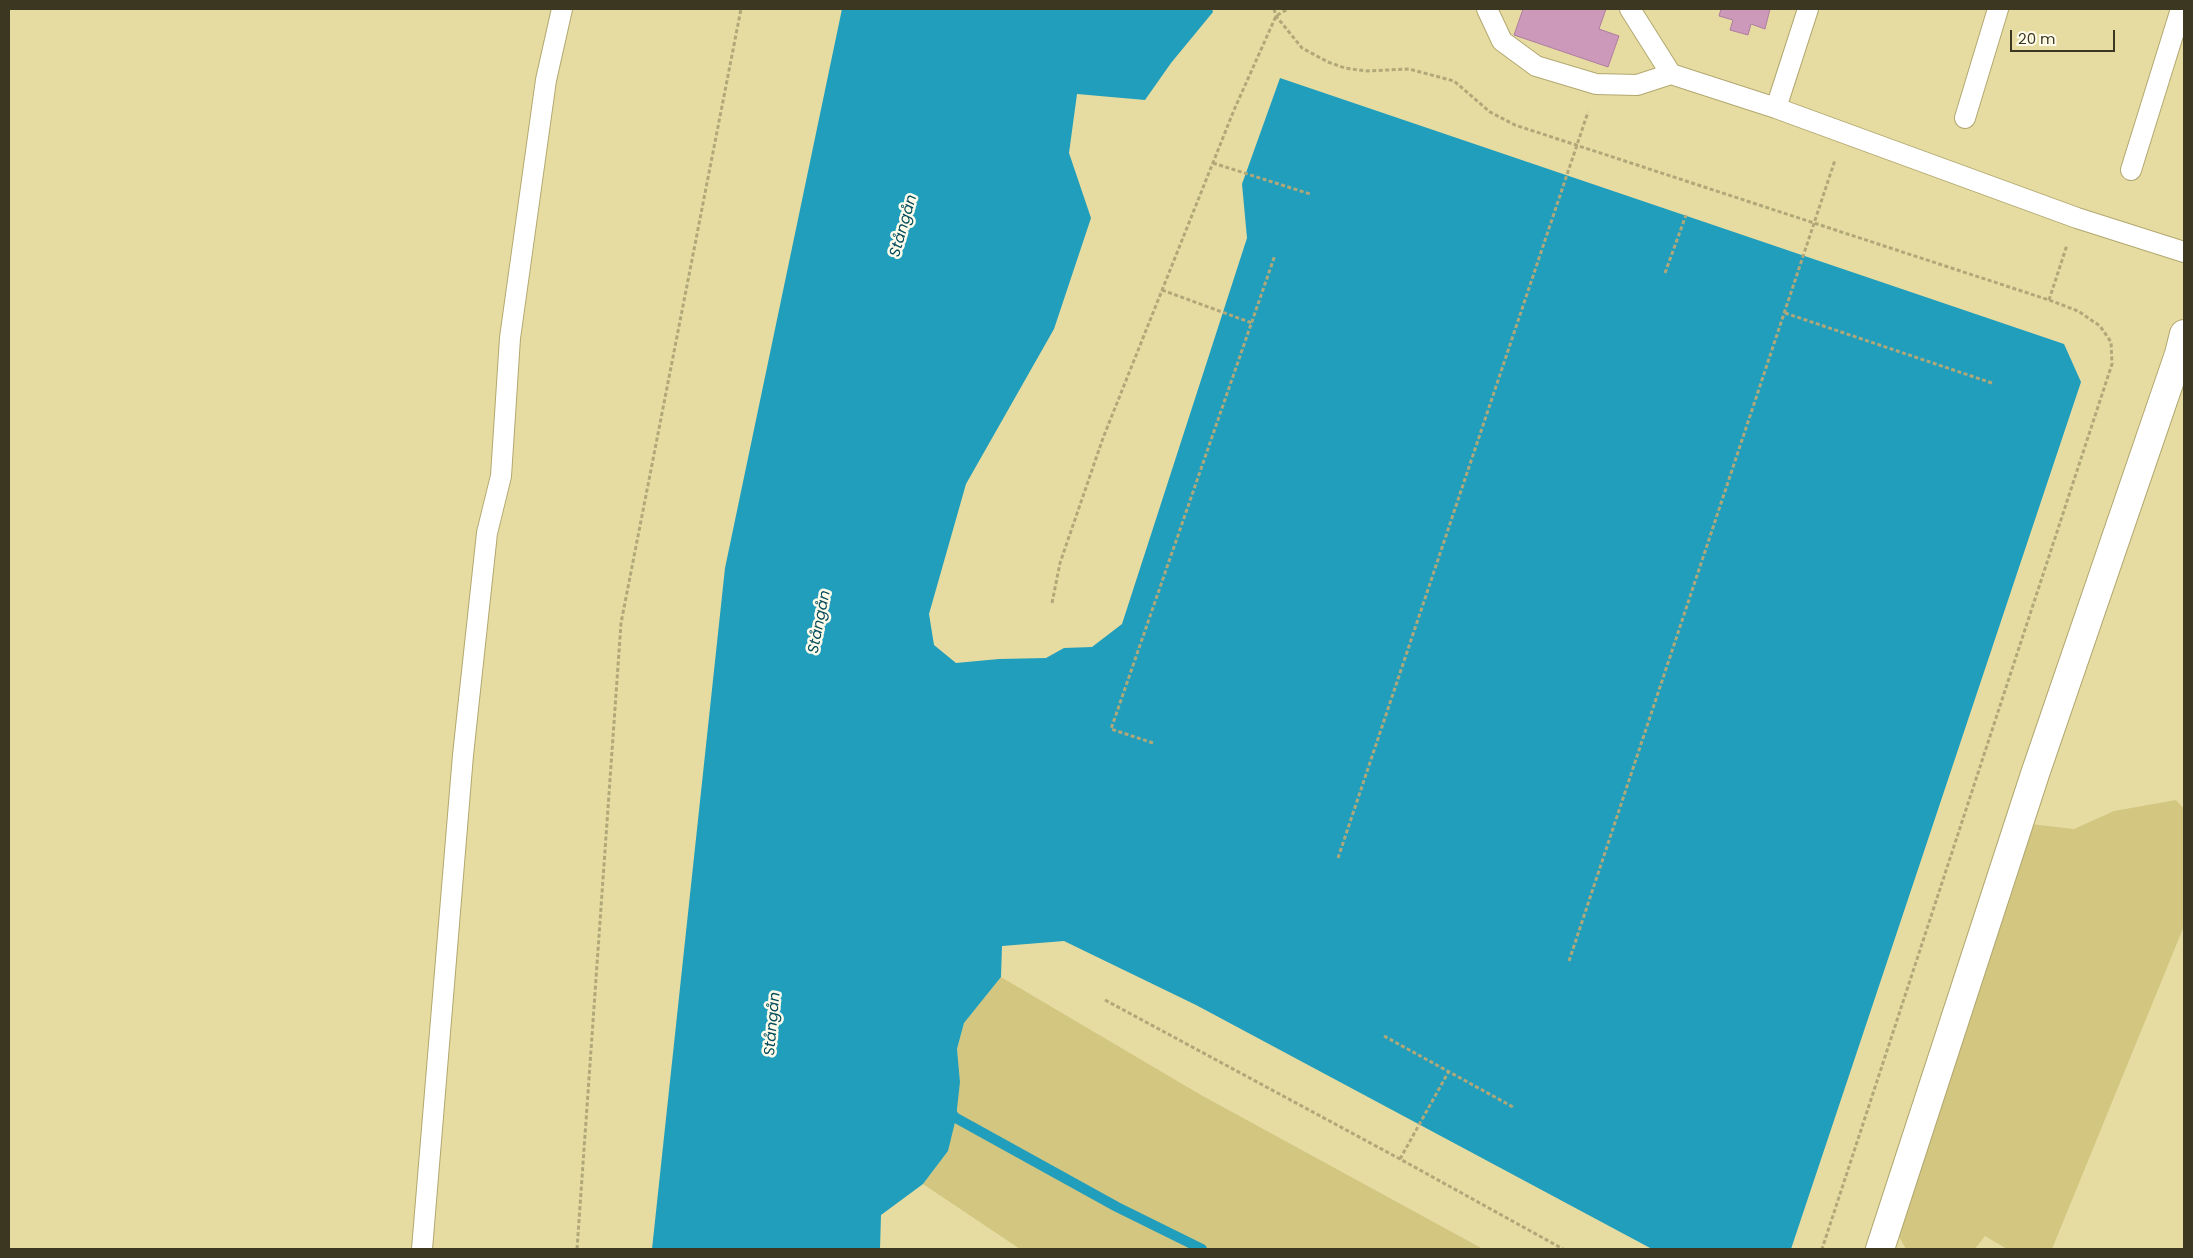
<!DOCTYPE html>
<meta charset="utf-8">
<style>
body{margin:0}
#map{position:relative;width:2193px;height:1258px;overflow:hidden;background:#e6dca2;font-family:Poppins,sans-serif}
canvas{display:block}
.frame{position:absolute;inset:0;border:10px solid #3b3720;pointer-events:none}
.scale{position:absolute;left:2010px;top:30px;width:105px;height:22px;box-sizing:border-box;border:2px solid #3b3720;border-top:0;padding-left:6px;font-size:15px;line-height:18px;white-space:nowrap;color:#3b3720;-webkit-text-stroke:4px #fffceb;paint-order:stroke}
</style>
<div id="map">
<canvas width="2193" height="1258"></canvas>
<div class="frame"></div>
<div class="scale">20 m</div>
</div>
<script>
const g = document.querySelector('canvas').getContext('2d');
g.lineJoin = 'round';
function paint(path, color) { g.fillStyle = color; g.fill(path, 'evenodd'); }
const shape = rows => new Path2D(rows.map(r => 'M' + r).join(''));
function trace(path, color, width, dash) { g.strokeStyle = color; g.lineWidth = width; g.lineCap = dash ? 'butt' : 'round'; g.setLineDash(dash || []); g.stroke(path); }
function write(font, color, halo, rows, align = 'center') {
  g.font = font + ' Poppins,sans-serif'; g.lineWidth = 5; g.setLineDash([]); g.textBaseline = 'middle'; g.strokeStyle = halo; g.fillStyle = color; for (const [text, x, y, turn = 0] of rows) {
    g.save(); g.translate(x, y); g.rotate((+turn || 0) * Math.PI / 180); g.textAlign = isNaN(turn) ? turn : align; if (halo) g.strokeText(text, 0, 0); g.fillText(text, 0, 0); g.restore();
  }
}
const green = shape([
 [2176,800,2184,809,2184,926,2052,1249,2007,1249,1985,1236,1975,1249,1906,1249,1898,1235,2030,824,2074,829,2114,811],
 [1001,977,1201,1095,1483,1249,1020,1249,923,1184,948,1151,960,1082,957,1050,964,1023]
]);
const water = shape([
 [842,9,1212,9,1213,12,1171,63,1145,100,1077,94,1069,153,1091,218,1054,329,966,484,929,614,934,645,956,663,999,659,1046,658,1064,648,1092,647,1122,624,1247,238,1242,184,1280,78,2064,344,2081,382,1791,1249,1652,1249,1196,1005,1064,941,1002,946,1001,977,964,1023,957,1049,960,1082,956,1118,948,1151,923,1184,881,1215,880,1249,652,1249,725,568]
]);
const stream = shape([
 [948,1109,956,1118,1117,1207,1202,1249]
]);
const building = shape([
 [1523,9,1606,9,1599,29,1619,36,1608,67,1514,35,1523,9],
 [1721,9,1770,9,1765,29,1751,24,1748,35,1730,30,1733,20,1719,16,1721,9]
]);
const path = shape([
 [1274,9,1276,16,1302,48,1328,62,1345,68,1366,71,1409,69,1454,81,1490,112,1515,125,2049,300,2078,311,2100,326,2111,342,2112,364,1822,1249],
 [1213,163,1310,194],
 [1665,273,1686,215],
 [1162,290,1252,323],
 [2049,300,2067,245],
 [1785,313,1992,383],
 [1052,603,1060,563,1103,438,1234,110,1276,16,1288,9],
 [1153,743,1111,729,1275,255],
 [1338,858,1588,112],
 [1569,961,1835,160],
 [1105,1000,1400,1159,1563,1249],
 [1384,1036,1513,1107],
 [1400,1159,1449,1071],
 [577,1249,621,623,741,9]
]);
const service = shape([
 [1487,9,1502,41,1536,66,1596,84,1637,85,1671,74,1776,108,2077,218,2184,252],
 [1630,9,1671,74],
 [1776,108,1808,9],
 [1965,118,1998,9],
 [2131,170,2181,9],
 [422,1249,463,755,487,533,501,476,510,338,546,80,562,9]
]);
const minor = shape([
 [1880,1249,2035,774,2179,354,2184,334]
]);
const waterNames = [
 ["Stångån",904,226,-74],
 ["Stångån",820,622,-79],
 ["Stångån",773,1024,-85]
];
paint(green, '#d2c681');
paint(water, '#209ebc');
trace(stream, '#209ebc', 10);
paint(building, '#c9b');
trace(building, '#ae7d9e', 1);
trace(service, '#b2a870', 22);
trace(minor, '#b2a870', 30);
trace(path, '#b1a879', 3, [4, 2.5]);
trace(service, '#fff', 20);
trace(minor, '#fff', 28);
write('italic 15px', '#044b5b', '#fffceb', waterNames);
</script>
